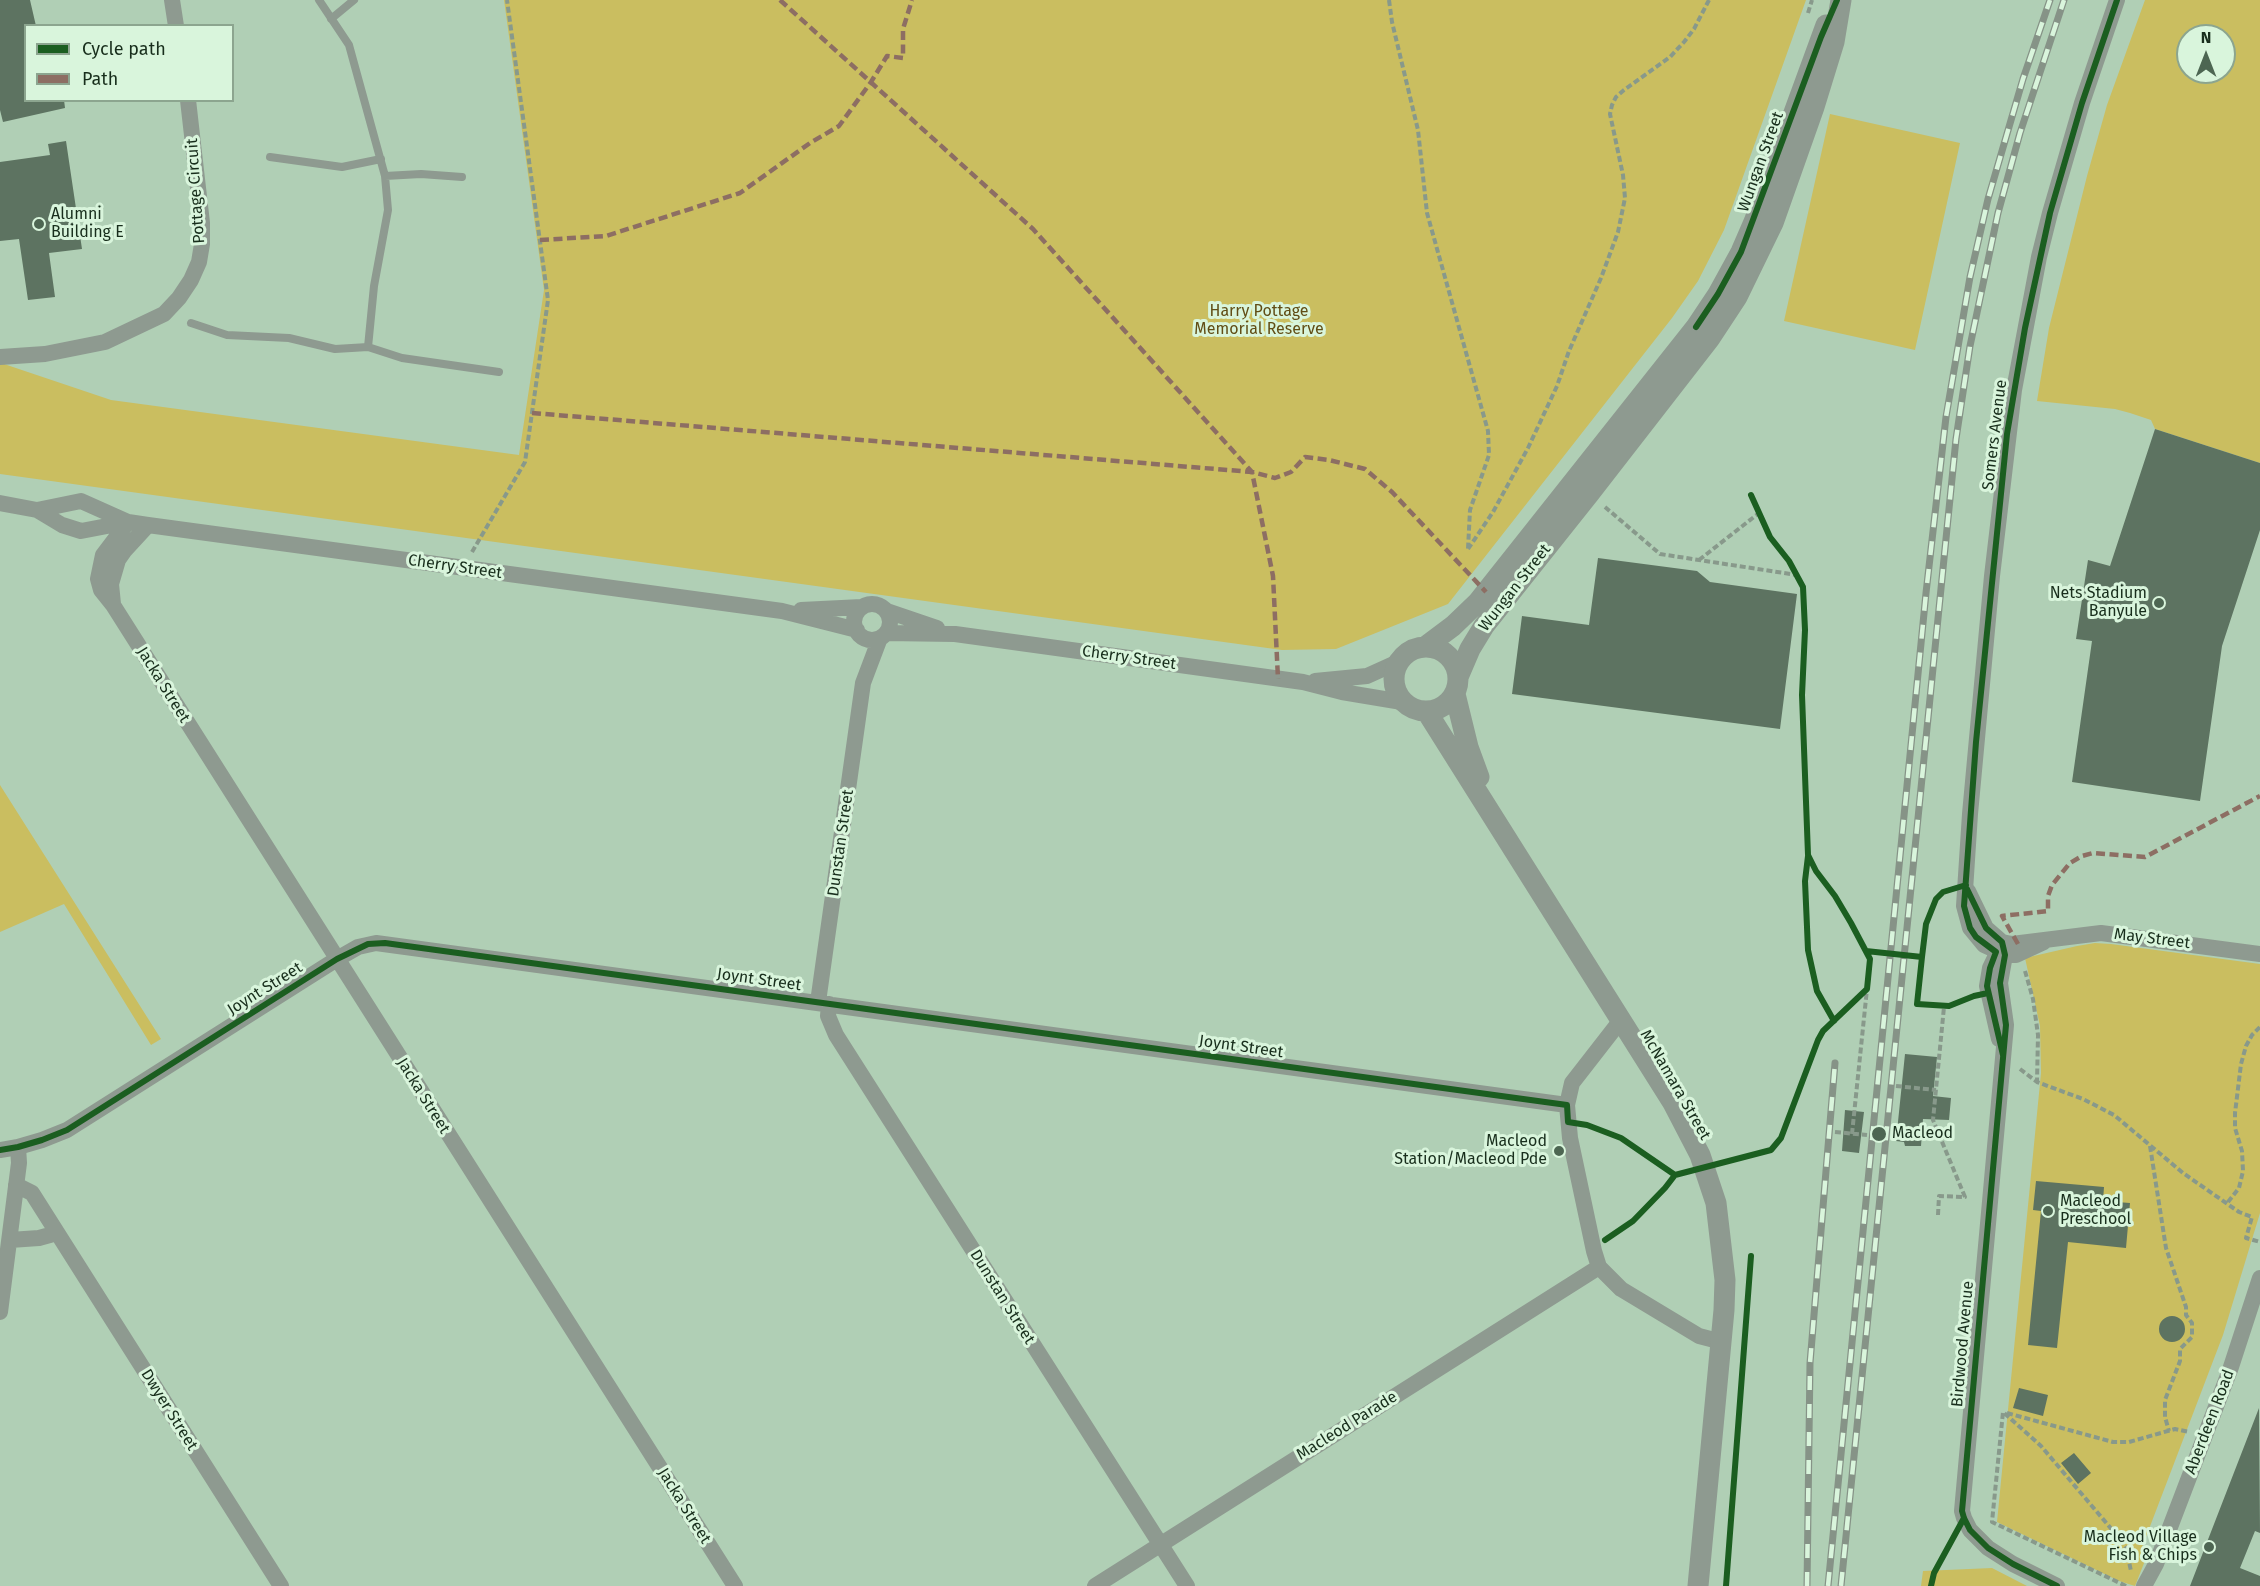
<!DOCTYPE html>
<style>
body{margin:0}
#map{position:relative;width:2260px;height:1586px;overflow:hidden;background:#b0cfb5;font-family:"Fira Sans",sans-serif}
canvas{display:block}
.legend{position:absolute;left:24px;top:24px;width:210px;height:78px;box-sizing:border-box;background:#d9f5dc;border:2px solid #8ca58f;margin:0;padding:8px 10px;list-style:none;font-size:18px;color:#182e1c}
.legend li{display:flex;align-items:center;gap:12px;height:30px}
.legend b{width:30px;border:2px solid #8ca58f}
.north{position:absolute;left:2176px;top:24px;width:60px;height:60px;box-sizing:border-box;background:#d9f5dc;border:2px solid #8ca58f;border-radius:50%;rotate:0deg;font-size:16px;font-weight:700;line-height:24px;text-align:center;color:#182e1c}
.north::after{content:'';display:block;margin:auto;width:21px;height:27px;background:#4d6652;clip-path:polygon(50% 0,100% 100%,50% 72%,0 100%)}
</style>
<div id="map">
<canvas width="2260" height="1586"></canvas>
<ul class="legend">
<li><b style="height:8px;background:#1b5e20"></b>Cycle path</li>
<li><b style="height:8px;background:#8d6e63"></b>Path</li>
</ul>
<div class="north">N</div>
</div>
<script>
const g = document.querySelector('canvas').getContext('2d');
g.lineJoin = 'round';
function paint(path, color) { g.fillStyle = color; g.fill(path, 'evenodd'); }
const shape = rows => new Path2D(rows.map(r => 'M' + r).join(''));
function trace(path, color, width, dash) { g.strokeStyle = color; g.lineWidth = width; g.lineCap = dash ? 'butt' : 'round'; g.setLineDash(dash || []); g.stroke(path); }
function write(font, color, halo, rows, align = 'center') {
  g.font = font + ' "Fira Sans",sans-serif'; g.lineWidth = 6; g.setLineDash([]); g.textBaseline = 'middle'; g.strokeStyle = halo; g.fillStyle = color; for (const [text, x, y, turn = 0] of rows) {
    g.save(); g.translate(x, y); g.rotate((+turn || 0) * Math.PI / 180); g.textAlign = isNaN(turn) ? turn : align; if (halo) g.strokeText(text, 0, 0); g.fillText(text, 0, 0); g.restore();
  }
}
const green = shape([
 [504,0,1806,0,1724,230,1698,281,1672,318,1448,604,1336,649,1282,650,0,474,0,364,4,364,111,400,519,455,544,290],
 [2145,0,2260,0,2260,463,2155,429,2151,420,2130,413,2115,409,2037,401,2049,328,2087,176,2107,105],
 [2188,36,2224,36,2224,72,2188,72],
 [1830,114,1960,143,1915,350,1784,321],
 [0,785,161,1039,151,1045,64,904,0,932],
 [2095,943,2111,944,2260,964,2260,1213,2223,1335,2141,1550,2148,1553,2135,1586,2119,1581,1997,1522,2041,1073,2040,1026,2025,958,2077,946],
 [1992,1568,2027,1586,1921,1586,1923,1571]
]);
const building = shape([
 [0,0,30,0,36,26,26,26,26,100,64,100,65,108,3,122,0,110],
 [66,141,82,249,49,253,55,297,28,300,19,239,0,241,0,162,50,155,48,144],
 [2155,429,2260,463,2260,530,2222,646,2200,801,2072,782,2092,641,2076,639,2088,560,2110,566],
 [1598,558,1697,571,1710,582,1797,594,1780,729,1512,694,1522,616,1589,625],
 [1905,1054,1937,1057,1933,1096,1951,1098,1949,1120,1923,1119,1921,1146,1905,1146,1904,1142,1896,1141],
 [1845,1110,1864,1112,1859,1153,1842,1151],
 [2036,1181,2104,1187,2103,1201,2130,1203,2126,1248,2068,1242,2057,1348,2028,1345,2041,1211,2033,1210],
 '2159 1329a13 13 0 1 1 26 0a13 13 0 1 1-26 0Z',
 [2019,1388,2048,1395,2043,1416,2013,1408],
 [2259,1408,2260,1533,2255,1531,2240,1568,2260,1576,2260,1586,2190,1586],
 [2074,1453,2091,1473,2078,1484,2061,1463]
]);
const path = shape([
 [1389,0,1392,22,1418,130,1427,213,1488,431,1489,455,1470,510,1468,549],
 [1808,13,1812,0],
 [1605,507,1660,554,1797,575],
 [1468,549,1493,512,1528,448,1557,386,1569,351,1601,278,1618,232,1625,198,1623,175,1610,114,1612,105,1616,97,1624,90,1670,57,1684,42,1694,29,1709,0],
 [472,552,525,462,548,300,507,0],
 [1699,560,1759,513],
 [2025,971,2033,999,2038,1035,2037,1082],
 [2020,1069,2037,1082,2083,1099,2114,1115,2183,1173,2239,1212,2252,1217,2246,1238,2260,1242],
 [1896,1086,1936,1090],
 [1835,1132,1867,1135],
 [1852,1134,1867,989],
 [2150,1146,2166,1248,2186,1307,2186,1315,2192,1323,2192,1337,2180,1349,2180,1361,2165,1400,2165,1417,2169,1431],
 [2228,1202,2239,1188,2243,1171,2242,1151,2235,1128,2235,1113,2241,1064,2246,1046,2252,1035,2260,1027],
 [1938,1215,1939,1196,1965,1197,1933,1120,1944,1007],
 [2007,1413,2113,1442,2129,1442,2175,1429,2189,1432],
 [2126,1586,1992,1522,2003,1412,2041,1446,2114,1532,2126,1548,2131,1571]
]);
const service = shape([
 [319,0,349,45,385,176,388,210,374,286,368,347],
 [331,19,354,0],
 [270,157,342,167,381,159],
 [385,176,421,174,462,177],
 [191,323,227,335,289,338,335,349,368,347,402,358,499,372]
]);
const minor = shape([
 [172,0,176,26],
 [0,357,45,354,105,342,164,314,179,298,191,280,199,262,202,244,202,223,188,100],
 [0,503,37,510,62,525,81,531,128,522],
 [37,510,81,501,128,522,148,525,782,611,857,630],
 [128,522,103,555,98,579,101,590,113,605,735,1586],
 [113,604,111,584,118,560,125,550,148,525],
 '854 622a18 18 0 1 1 36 0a18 18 0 1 1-36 0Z',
 [801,610,862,607],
 [887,611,937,628],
 [886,633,955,634,1303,682,1342,692,1402,702],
 [1315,681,1367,676,1398,662],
 [1968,891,1986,928,2002,942,2012,944,2101,933,2260,954],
 [2044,942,2016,955,2006,955,1984,945,1970,928,1964,906,1970,814,1992,576,2014,390,2039,257,2050,213,2082,103,2117,0],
 [2002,944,2005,955,2000,983,2006,1025,1962,1511,1964,1518,1970,1530,1988,1548,2013,1564,2057,1586],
 [818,1002,863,683,880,638],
 [829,1004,828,1016,836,1035,1187,1586],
 [1621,1020,1572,1083,1567,1105,1570,1138,1594,1251,1599,1267,1621,1289,1699,1336,1722,1342],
 [1999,1039,1987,986,1990,968,2002,943],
 [0,1150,18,1147,42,1140,67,1130,337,959,358,947,376,943,1567,1105],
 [16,1185,32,1193,281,1586],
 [10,1240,39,1238,57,1233],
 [0,1312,19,1163,18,1147],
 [1095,1586,1599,1267],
 [2144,1586,2156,1564,2230,1370,2260,1278]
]);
const tertiary = shape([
 '1394 679a32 32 0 1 1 64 0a32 32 0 1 1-64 0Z',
 [1425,647,1453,626,1478,602,1696,327,1718,294,1741,252,1754,222,1826,25],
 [1458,677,1470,649,1484,626,1589,494,1710,338,1737,297,1773,223,1814,107,1834,42,1841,0],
 [1455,694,1468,747,1479,777],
 [1427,712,1673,1103,1700,1155,1716,1203,1725,1280,1724,1310,1698,1586]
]);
const rail = shape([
 [1807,1586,1810,1363,1835,1063],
 [1828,1586,1926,593,1946,417,1970,277,1988,199,2023,79,2050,0],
 [1841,1586,1956,439,1970,346,1998,213,2020,133,2064,0]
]);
const quiet = shape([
 [780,0,1033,229,1252,472,1273,576,1278,679],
 [540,240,606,236,740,193,810,143,839,126,871,82,887,56,903,58,903,29,912,0],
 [532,413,1252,472,1275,478,1291,472,1305,457,1329,460,1365,469,1392,492,1486,592],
 [2018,944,2002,916,2048,911,2048,896,2052,885,2070,863,2082,856,2093,853,2145,857,2260,796]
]);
const cycleway = shape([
 [1696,327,1718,294,1741,252,1821,37,1837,0],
 [1808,856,1805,881,1808,950,1817,991,1834,1021],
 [1967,889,1986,928,2002,942,2005,955,2000,983,2006,1025,1962,1511,1964,1518,1970,1530,1988,1548,2013,1564,2057,1586],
 [1866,951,1922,957,1917,1004,1949,1006,1974,996,1988,993],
 [1922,957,1926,924,1936,899,1943,892,1966,885],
 [2003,1055,1987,986,1990,968,1996,952,1976,937,1970,928,1964,906,1976,742,2007,434,2025,328,2050,213,2082,103,2117,0],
 [0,1150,18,1147,42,1140,67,1130,337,959,368,944,385,943,1567,1105,1568,1122,1587,1125,1621,1138,1675,1175,1771,1150,1781,1138,1818,1040,1823,1031,1867,989,1870,959,1851,923,1835,896,1816,871,1808,855,1802,695,1805,630,1803,587,1789,561,1770,537,1751,495],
 [1605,1240,1633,1221,1665,1188,1675,1175],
 [1726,1586,1751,1256],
 [1931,1586,1934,1573,1964,1518]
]);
const markers = [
 [39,224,6,"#4d6652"],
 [2159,603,6,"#4d6652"],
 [1879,1134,8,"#4d6652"],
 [1559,1151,6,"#4d6652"],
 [2048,1211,6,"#4d6652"],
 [2209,1547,6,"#4d6652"]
];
const streetNames = [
 ["Wungan Street",1761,162,-70],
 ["Pottage Circuit",196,191,-94],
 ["Somers Avenue",1995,435,-83],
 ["Cherry Street",455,567,8],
 ["Wungan Street",1515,588,-52],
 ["Cherry Street",1129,658,8],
 ["Jacka Street",163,685,58],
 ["Dunstan Street",841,843,-82],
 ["May Street",2152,939,7],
 ["Joynt Street",759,980,8],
 ["Joynt Street",265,989,-32],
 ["Joynt Street",1241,1047,8],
 ["McNamara Street",1675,1085,60],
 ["Jacka Street",423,1096,58],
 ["Dunstan Street",1002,1297,58],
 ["Birdwood Avenue",1963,1344,-85],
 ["Dwyer Street",169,1410,58],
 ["Aberdeen Road",2210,1422,-69],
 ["Macleod Parade",1347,1426,-32],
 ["Jacka Street",684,1506,58]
];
const poiNames = [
 ["Alumni",51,215],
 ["Building E",51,233],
 ["Nets Stadium",2147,594,"right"],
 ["Banyule",2147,612,"right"],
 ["Macleod",1892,1134],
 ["Macleod",1547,1142,"right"],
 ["Station/Macleod Pde",1547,1160,"right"],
 ["Macleod",2060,1202],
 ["Preschool",2060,1220],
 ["Macleod Village",2197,1538,"right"],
 ["Fish & Chips",2197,1556,"right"]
];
const parkNames = [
 ["Harry Pottage",1259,312],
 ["Memorial Reserve",1259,330]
];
paint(green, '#cabe60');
paint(building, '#5d7361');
trace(path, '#88998b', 4, [6, 3]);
trace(service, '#8e9a90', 8);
trace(minor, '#8e9a90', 16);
trace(tertiary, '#8e9a90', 21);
trace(rail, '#869387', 7);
trace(rail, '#d9f5dc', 4.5, [14]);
trace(quiet, '#8d6e63', 4.5, [9, 4.5]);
trace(cycleway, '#1b5e20', 6);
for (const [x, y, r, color] of markers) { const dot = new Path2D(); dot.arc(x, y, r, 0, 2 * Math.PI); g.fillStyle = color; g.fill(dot); trace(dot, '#d9f5dc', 2); }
write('16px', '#182e1c', '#d9f5dc', streetNames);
write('16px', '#182e1c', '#d9f5dc', poiNames, 'left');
write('16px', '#614d15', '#d9f5dc', parkNames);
</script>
